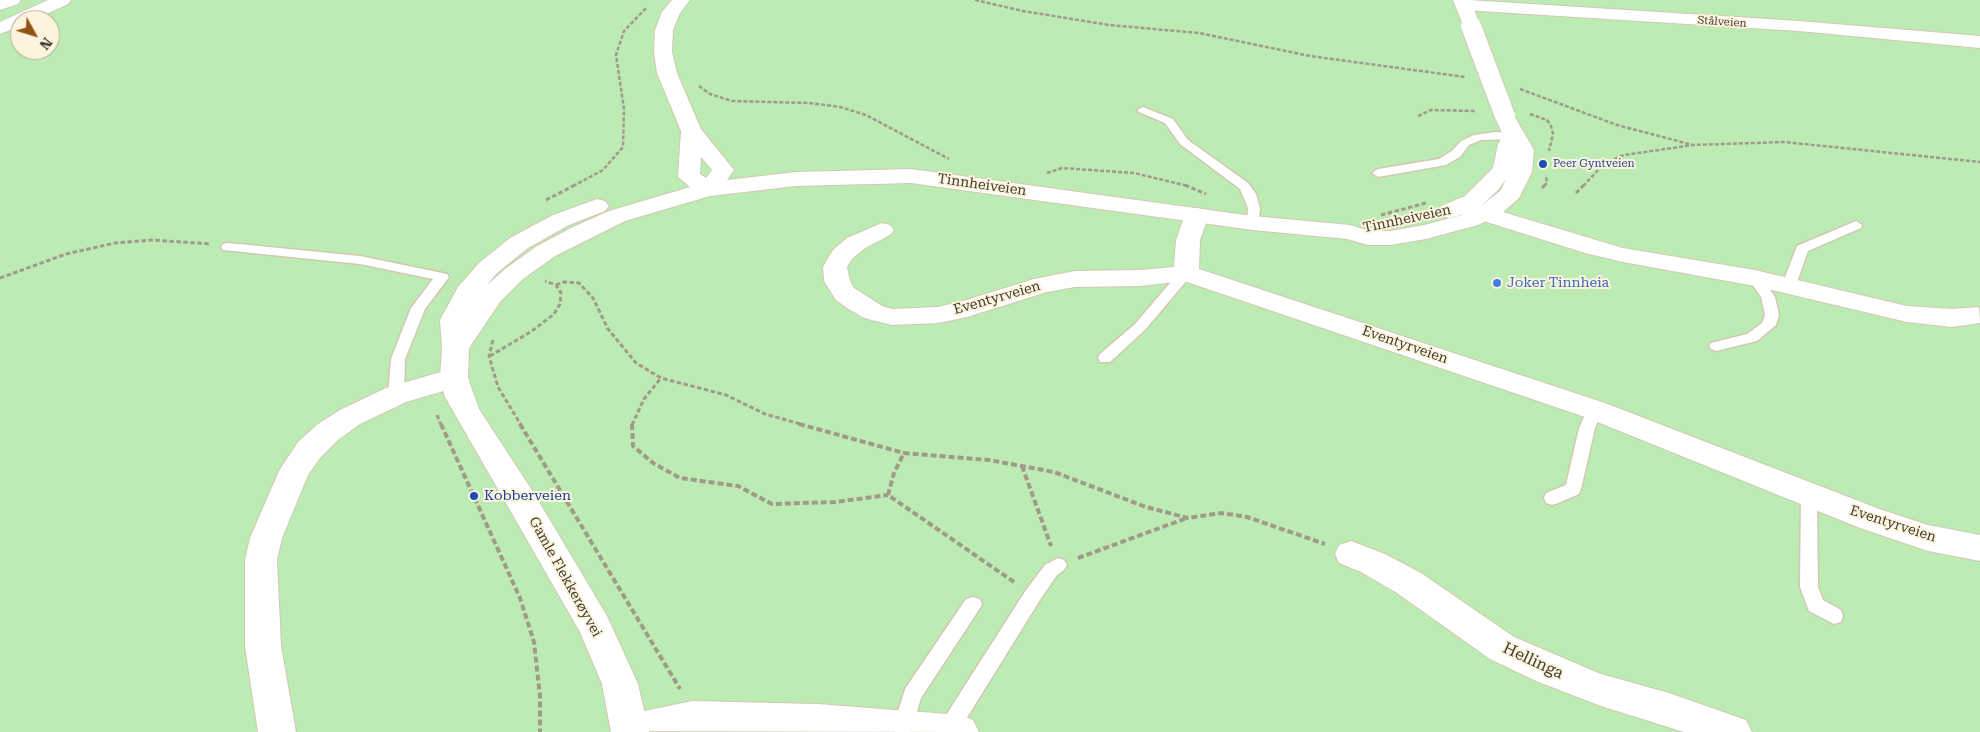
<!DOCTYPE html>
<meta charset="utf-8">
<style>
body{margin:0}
#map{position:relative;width:1980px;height:732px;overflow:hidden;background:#fef4dd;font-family:"Roboto Serif",serif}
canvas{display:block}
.north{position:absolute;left:10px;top:10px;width:50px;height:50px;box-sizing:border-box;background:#fef4dd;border:1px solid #b2aa99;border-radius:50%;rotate:129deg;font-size:14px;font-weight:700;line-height:20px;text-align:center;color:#403c33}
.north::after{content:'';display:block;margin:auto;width:18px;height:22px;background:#8f5313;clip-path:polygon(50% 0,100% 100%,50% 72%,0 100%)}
</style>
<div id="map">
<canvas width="1980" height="732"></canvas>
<div class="north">N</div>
</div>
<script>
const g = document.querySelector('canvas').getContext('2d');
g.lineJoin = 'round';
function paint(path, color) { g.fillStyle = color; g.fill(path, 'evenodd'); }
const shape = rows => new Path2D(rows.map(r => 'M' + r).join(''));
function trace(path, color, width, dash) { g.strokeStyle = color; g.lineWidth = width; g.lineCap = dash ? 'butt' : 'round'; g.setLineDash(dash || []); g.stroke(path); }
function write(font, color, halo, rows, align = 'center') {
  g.font = font + ' "Roboto Serif",serif'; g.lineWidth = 4; g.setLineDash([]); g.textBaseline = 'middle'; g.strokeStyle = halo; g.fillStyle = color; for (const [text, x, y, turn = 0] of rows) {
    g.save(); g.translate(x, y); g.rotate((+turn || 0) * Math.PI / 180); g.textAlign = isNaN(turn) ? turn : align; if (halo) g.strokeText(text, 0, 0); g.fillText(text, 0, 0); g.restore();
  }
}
const green = shape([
 [0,0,1980,0,1980,732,0,732],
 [20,20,50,20,50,50,20,50]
]);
const pathFar2 = shape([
 [975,0,1023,11,1109,25,1199,33,1310,56,1465,77],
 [699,86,710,94,732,101,809,103,840,107,866,115,949,159],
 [1520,89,1617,125,1693,145],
 [1530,114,1547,120,1551,126,1553,134,1549,151],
 [1418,116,1431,110,1475,111],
 [1047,173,1062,168,1134,173,1188,186],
 [573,186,603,170,623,147,624,109,616,55,624,31,647,7],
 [1544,186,1547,183,1546,177],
 [1583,186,1605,163,1624,155,1693,145,1784,142,1980,162]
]);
const pathFar1 = shape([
 [1185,185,1206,194],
 [1542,188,1545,185],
 [1576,193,1584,185],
 [546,200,575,185],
 [1381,215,1426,203],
 [0,278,66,254,115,243,153,240,211,244],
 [556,285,564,282,579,283,593,298,608,329,636,363,661,378,726,395,765,414,804,425],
 [493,340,489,356,498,387,521,425],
 [490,356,532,331,554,314,560,304,561,293,556,285,545,281],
 [437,415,441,425],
 [632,425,644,399,661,378]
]);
const path = shape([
 [441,424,520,598,534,642,540,696,540,732],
 [520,424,680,689],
 [632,424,633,446,653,463,680,478,738,486,772,504,835,502,888,495],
 [799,424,904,453],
 [1022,466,1051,546],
 [1078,558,1187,518],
 [1014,582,888,495,894,473,904,453,989,460,1054,472,1146,507,1188,518,1221,513,1247,517,1325,544]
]);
const lane = shape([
 [1143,107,1173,119,1188,140,1248,183,1256,194,1260,208,1258,226,1248,226,1247,223,1248,208,1240,189,1180,144,1165,123,1139,112,1137,110,1143,107],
 [1496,132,1513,133,1519,136,1513,139,1481,140,1469,145,1460,157,1446,165,1378,177,1372,173,1378,169,1439,159,1452,151,1461,141,1474,135,1496,132],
 [1856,221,1862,225,1861,228,1808,251,1796,285,1789,289,1784,288,1782,285,1797,246,1856,221],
 [228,243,360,256,447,274,449,277,425,309,405,359,404,395,401,399,391,399,388,395,391,359,411,308,433,279,360,264,223,250,221,247,223,244,228,243],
 [1186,269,1193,273,1145,330,1110,362,1100,362,1098,358,1100,354,1135,324,1181,270,1186,269],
 [1755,274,1760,275,1775,297,1779,315,1776,325,1757,341,1716,351,1711,349,1709,346,1711,343,1747,334,1762,323,1765,315,1761,297,1748,278,1755,274],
 [1595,404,1601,406,1603,410,1595,428,1581,489,1579,494,1558,503,1552,505,1546,503,1544,498,1546,493,1566,485,1579,428,1589,406,1595,404],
 [1809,488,1815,490,1817,495,1818,587,1823,600,1841,610,1843,616,1841,622,1834,624,1809,611,1800,587,1801,495,1803,490,1809,488],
 [1058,558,1064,560,1067,565,1064,570,1057,575,1040,600,958,732,939,732,941,723,1026,590,1045,565,1058,558],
 [973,597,980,599,982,605,921,698,911,732,895,732,893,728,905,689,966,599,973,597]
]);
const street = shape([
 [1469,0,1799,21,1980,36,1980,48,1799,31,1464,10,1458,9,1455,5,1458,1,1469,0],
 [1463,200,1623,248,1755,270,1907,306,1952,309,1979,307,1980,323,1952,327,1907,322,1755,286,1623,262,1585,253,1455,212,1451,207,1455,202,1463,200],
 [1197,208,1205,210,1209,215,1200,240,1199,269,1605,403,1882,510,1928,525,1980,535,1980,561,1928,551,1860,528,1585,417,1184,281,1140,286,1075,287,1047,292,967,317,938,323,892,325,864,318,847,308,836,300,824,281,823,267,833,250,847,238,882,223,890,225,894,230,890,235,865,248,852,259,847,267,850,281,854,288,882,306,892,309,938,307,963,301,1034,279,1075,271,1140,270,1174,267,1176,240,1185,215,1189,210,1197,208],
 [454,368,464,371,468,378,464,385,406,402,360,424,338,440,320,458,308,475,282,538,277,560,281,646,296,732,258,732,245,646,245,560,250,538,279,471,298,442,318,424,340,410,386,388,454,368],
 [1351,541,1385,554,1421,573,1514,637,1601,674,1669,693,1746,720,1752,732,1684,732,1601,706,1536,681,1490,659,1397,593,1361,572,1339,563,1335,554,1339,545,1351,541],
 [692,701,817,704,960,715,973,720,979,732,611,731,617,719,630,714,692,701]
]);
const secondary = shape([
 [672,0,690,0,680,13,673,30,672,52,677,73,701,129,734,170,727,180,796,172,911,169,1253,216,1350,225,1370,231,1390,231,1424,225,1462,215,1464,214,1449,218,1441,216,1437,211,1441,206,1465,196,1493,168,1498,144,1503,136,1495,116,1498,112,1505,110,1512,112,1534,150,1532,172,1519,198,1501,214,1478,225,1426,239,1390,245,1368,245,1347,239,1253,230,911,183,796,186,710,196,625,221,555,256,523,279,500,302,469,348,468,378,479,409,535,495,607,616,638,684,649,732,611,732,602,684,580,632,445,397,440,378,442,348,440,320,458,287,479,263,510,238,553,215,597,199,605,201,609,206,605,211,569,225,528,248,497,273,486,286,505,269,537,246,573,227,609,211,690,187,678,177,681,131,657,73,654,52,655,30,662,12,672,0],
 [701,157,712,170,706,178,700,174,701,157],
 [1506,179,1501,190,1481,206,1498,190,1506,179],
 [1453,0,1471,0,1480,26,1477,30,1465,30,1453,0]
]);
const highway = shape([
 [0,0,21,0,18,4,0,10,0,0],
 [48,0,71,0,68,4,34,20,20,20,20,26,0,34,0,22,48,0]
]);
const secondaryBridge = shape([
 [1471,26,1505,116]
]);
const markers = [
 [1543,164,5,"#1a4fb4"],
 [1497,283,5,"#3f7fe0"],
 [474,496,5,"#1a4fb4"]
];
const farStreetnames = [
 ["Stålveien",1722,22,4]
];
const farTransitnames = [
 ["Peer Gyntveien",1553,164]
];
const streetNames = [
 ["Tinnheiveien",982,185,8],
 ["Tinnheiveien",1407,219,-12],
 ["Eventyrveien",997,298,-16],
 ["Eventyrveien",1405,345,19],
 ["Eventyrveien",1893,524,18],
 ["Gamle Flekkerøyvei",565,577,61]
];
const shopNames = [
 ["Joker Tinnheia",1507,283]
];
const transitNames = [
 ["Kobberveien",484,496]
];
const nearStreetnames = [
 ["Hellinga",1533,661,25]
];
paint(green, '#bcecb3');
trace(lane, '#d2c8b2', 3);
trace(street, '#d2c8b2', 2);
trace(secondary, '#d2c8b2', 2);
trace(highway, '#d2c8b2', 2);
trace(pathFar2, '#a19a8a', 2.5, [4, 2]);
trace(pathFar1, '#a19a8a', 3, [4.5, 2.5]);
trace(path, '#a19a8a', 4, [6, 3]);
paint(lane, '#fff');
paint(street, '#fff');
paint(secondary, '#fff');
paint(highway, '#fff');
trace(secondaryBridge, '#d2c8b2', 22, []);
trace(secondaryBridge, '#fff', 20);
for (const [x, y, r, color] of markers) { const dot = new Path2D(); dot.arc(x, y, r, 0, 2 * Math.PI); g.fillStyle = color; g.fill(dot); trace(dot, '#fef4dd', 2); }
write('11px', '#403c33', '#fef4dd', farStreetnames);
write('11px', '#164399', '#fef4dd', farTransitnames, 'left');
write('14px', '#403c33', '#fef4dd', streetNames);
write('14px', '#366cbe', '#fef4dd', shopNames, 'left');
write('14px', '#164399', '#fef4dd', transitNames, 'left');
write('16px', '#403c33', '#fef4dd', nearStreetnames);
</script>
